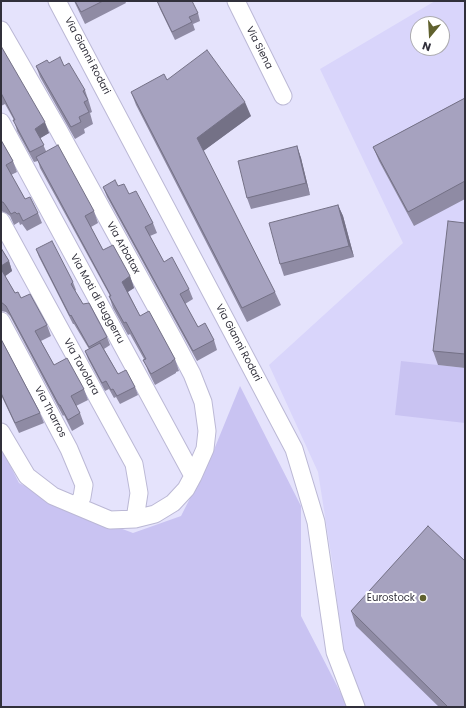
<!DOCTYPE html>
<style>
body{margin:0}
#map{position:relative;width:466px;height:708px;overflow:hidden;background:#e5e3fc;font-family:Poppins,sans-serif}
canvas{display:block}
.frame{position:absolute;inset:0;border:2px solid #31303b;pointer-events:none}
.north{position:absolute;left:410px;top:16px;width:40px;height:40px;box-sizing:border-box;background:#fff;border:1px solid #adacb1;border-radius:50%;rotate:198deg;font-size:11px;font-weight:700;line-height:16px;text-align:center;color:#31303b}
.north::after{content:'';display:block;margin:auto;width:14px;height:18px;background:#60612e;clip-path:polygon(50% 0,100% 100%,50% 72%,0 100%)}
</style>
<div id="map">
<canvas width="466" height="708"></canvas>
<div class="frame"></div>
<div class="north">N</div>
</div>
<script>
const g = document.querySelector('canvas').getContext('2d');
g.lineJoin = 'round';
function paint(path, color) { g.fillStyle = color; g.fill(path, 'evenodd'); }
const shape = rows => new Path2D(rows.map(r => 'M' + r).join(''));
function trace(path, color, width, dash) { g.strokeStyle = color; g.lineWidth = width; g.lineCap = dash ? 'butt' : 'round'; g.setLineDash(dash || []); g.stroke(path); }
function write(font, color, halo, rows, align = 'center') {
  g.font = font + ' Poppins,sans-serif'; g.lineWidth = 4; g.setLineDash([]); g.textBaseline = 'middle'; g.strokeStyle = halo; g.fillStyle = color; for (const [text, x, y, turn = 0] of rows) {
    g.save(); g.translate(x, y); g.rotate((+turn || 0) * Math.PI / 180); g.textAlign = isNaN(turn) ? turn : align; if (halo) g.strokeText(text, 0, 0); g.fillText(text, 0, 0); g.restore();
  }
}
const built = shape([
 [435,1,465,1,465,707,363,707,344,660,333,567,318,472,269,365,403,243,320,69],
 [418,24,442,24,442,48,418,48]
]);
const green = shape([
 [401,361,465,368,465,423,395,415],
 [240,386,301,506,301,616,348,707,1,707,1,447,19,483,83,514,133,533,181,516,211,457]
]);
const minor = shape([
 [57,1,294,449,316,522,335,652,356,707],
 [236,1,283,96],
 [1,30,58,129,174,340,192,374,203,402,207,431,205,449,193,476,186,489,173,503,155,514,135,519,110,520,53,496,27,476,1,432],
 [1,122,193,476],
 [1,221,134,464,139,493,135,519],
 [1,321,22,360,69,449,84,485,82,497,77,506]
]);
const wall = shape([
 [74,1,125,1,126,3,85,24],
 [157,1,198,13,200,21,193,24,195,30,175,40,160,9],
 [1,46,49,133,40,138,46,151,94,211,98,223,91,227,103,250,130,276,134,288,128,292,140,316,175,359,179,371,176,372,176,373,155,385,148,371,144,359,130,334,128,335,113,308,109,296,110,296,40,168,38,161,34,162,17,131,14,120,5,104,1,106],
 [49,63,85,90,89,102,92,112,90,113,93,124,84,129,85,133,75,139,40,77,36,66],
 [167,80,251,116,203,151,275,292,281,305,247,322,136,105,131,92],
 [465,98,465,199,414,226,379,161,373,147],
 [1,140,13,161,17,172,11,175,25,199,38,213,42,223,27,231,22,224,20,225,19,222,14,225,10,216,6,213,1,211],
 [297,146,301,158,310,195,251,209,247,198],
 [118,186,129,194,153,223,157,233,150,236,164,262,189,289,193,299,185,304,198,327,214,340,217,350,197,361,107,197,103,187],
 [338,205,343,216,354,257,284,276,280,264],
 [465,223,465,368,438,365,433,351],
 [1,248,9,261,12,271,5,276,15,293,21,298,47,325,51,336,41,341,54,365,84,389,88,400,76,406,80,413,84,424,72,431,64,415,63,416,10,316,6,312,1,311],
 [36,249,73,282,76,290,75,291,83,304,107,337,110,345,104,349,118,374,135,387,138,395,120,404,116,397,114,398,109,389,105,391,88,359,85,351,89,349,74,324,73,324,39,257],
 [1,339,40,413,44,423,19,433,1,395],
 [351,611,465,707,439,707,356,626]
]);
const shadedWall = shape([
 [245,102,251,116,202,152,197,138],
 [45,122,49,133,39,139,35,129],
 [297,146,301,158,310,195,306,183],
 [338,205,343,216,354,257,349,246],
 [9,261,12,271,4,277,1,270,1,266],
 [130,276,134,288,126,293,122,282]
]);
const building = shape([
 [75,1,103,1,81,12,75,1],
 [157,1,192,1,198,13,189,17,192,22,172,32,157,1],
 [1,46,45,122,35,129,44,145,30,152,13,120,15,120,1,93,1,46],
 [207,50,245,102,197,138,275,292,242,308,131,92,164,74,167,80,207,50],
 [60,57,64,66,69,63,85,90,83,91,88,100,84,102,89,112,79,117,81,122,71,127,36,66,47,60,49,63,60,57],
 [465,98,465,181,408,212,373,147,465,98],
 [1,140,13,161,6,165,25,199,30,197,38,213,23,221,19,213,17,214,15,212,11,214,6,206,3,202,1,202,1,140],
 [58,145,94,211,85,216,103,250,113,245,130,276,122,282,140,316,149,311,175,359,172,361,172,362,151,374,143,360,146,359,126,322,124,323,109,296,111,296,36,157,58,145],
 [297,146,306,183,247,198,238,161,297,146],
 [115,180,118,186,124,184,129,194,136,191,153,223,145,227,164,262,172,257,189,289,180,294,198,327,205,323,214,340,193,351,103,187,115,180],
 [338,205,349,246,280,264,269,223,338,205],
 [448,221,465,223,465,354,433,351,448,221],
 [52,241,73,282,71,284,83,304,89,303,107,337,89,347,71,315,70,316,36,249,52,241],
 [1,248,9,261,1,266,1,248],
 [1,269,15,293,18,292,21,298,30,294,47,325,35,331,54,365,67,358,84,389,71,396,80,413,68,420,60,405,59,405,6,306,1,302,1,269],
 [1,339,40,413,15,423,1,393,1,339],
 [100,343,118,374,126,370,135,387,117,396,113,389,111,390,106,381,102,383,85,351,100,343],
 [428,526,465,561,465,705,463,707,448,707,351,611,428,526]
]);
const markers = [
 [423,598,4,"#60612e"]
];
const streetNames = [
 ["Via Siena",259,48,63],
 ["Via Gianni Rodari",87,56,62],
 ["Via Arbatax",123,248,61],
 ["Via Moti di Buggerru",97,299,61],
 ["Via Gianni Rodari",238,343,62],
 ["Via Tavolara",81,367,61],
 ["Via Tharros",50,412,62]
];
const poiNames = [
 ["Eurostock",415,598]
];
paint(built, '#d9d5fb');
paint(green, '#c9c3f2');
trace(minor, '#bbb8d5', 19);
trace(minor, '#fff', 17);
paint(wall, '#8f8ba4');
paint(shadedWall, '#747186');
paint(building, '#a6a2bf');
trace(building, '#747186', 1);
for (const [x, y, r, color] of markers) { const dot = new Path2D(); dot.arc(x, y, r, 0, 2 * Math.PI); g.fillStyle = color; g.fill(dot); trace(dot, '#fff', 1.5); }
write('10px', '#31303b', '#fff', streetNames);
write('10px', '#31303b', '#fff', poiNames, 'right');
</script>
